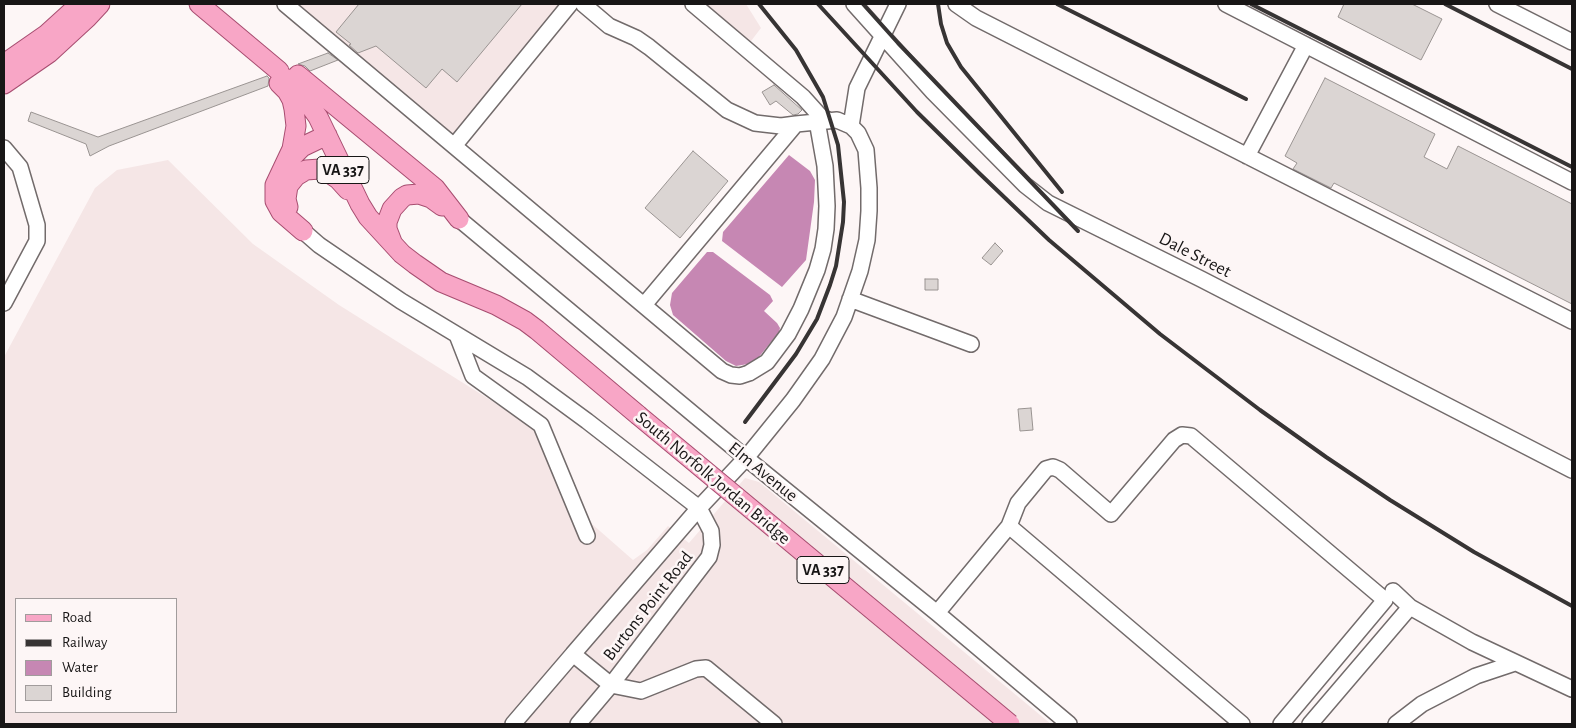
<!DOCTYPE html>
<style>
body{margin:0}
#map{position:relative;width:1576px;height:728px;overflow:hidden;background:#fdf6f6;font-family:"Alegreya Sans",sans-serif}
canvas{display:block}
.frame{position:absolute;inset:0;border:5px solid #181616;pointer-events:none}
.legend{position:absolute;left:15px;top:598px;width:162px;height:115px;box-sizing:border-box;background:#fdf6f6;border:1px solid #a19c9c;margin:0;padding:6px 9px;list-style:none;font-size:15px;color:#181616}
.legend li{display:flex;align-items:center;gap:10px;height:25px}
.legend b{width:25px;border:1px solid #a19c9c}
</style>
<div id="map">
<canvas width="1576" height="728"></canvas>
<div class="frame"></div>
<ul class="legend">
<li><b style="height:6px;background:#f8a6c6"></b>Road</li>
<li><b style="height:6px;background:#373434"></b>Railway</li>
<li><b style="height:14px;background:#c687b3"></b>Water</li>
<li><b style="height:14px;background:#dbd5d3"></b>Building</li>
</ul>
</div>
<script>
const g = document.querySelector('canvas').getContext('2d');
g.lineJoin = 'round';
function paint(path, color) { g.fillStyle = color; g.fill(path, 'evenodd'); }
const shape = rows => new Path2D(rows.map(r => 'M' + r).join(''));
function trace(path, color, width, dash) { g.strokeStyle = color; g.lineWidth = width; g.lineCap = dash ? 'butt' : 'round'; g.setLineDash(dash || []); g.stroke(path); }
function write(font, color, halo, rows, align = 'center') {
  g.font = font + ' "Alegreya Sans",sans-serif'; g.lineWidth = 5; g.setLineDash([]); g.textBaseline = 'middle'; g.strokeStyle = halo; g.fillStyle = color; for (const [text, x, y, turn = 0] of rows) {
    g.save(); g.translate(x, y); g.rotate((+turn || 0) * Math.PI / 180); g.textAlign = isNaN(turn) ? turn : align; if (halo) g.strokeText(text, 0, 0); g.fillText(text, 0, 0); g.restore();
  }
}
const built = shape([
 [278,4,572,4,452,151],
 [698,4,746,4,761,28,748,45],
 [168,160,253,244,339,305,519,418,548,444,565,478,560,496,633,560,647,550,668,526,689,543,745,478,759,482,1051,724,4,724,4,357,95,188,117,170],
 [16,599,176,599,176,712,16,712]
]);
const water = shape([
 [789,155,810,171,815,180,814,202,806,260,782,287,722,241,723,232],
 [707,252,713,252,770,295,773,301,764,311,777,323,780,328,779,332,754,363,736,366,726,361,673,315,670,305,672,293]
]);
const building = shape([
 [359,4,522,4,457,82,442,69,426,88,376,46,358,53,349,45,351,44,336,32,359,4],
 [1344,4,1412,4,1442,19,1421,60,1338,17,1344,4],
 [328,53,338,60,310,71,305,66,298,64,328,53],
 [267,76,269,78,268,86,109,146,90,156,86,144,28,121,31,112,98,137,267,76],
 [1325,78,1435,134,1424,157,1447,169,1458,146,1572,204,1572,304,1334,183,1331,188,1293,169,1297,163,1285,156,1325,78],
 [774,85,802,110,798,114,793,115,776,101,770,105,762,92,774,85],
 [693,151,728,181,680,238,645,208,693,151],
 [995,243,1003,251,991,265,982,258,995,243],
 [925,279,938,279,938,290,925,290,925,279],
 [1031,408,1033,430,1020,431,1018,409,1031,408]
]);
const minor = shape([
 [285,4,685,340,722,371,731,375,740,376,749,373,767,362,788,334,801,309,817,270,823,249,826,229,827,206,825,166,817,121],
 [583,4,609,26,636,38,649,47,727,110,755,123,781,126,796,124],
 [693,4,803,97,821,117,828,120],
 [854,4,933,92,1025,185,1048,203,1201,279,1572,470],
 [956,4,976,18,1572,321],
 [1226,4,1572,182],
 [1497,4,1572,42],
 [851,126,857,88,898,4],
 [454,146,570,4],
 [4,148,20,167,37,225,37,241,4,303],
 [1247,156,1306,45],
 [459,219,746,458,937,613,1069,724],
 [303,231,319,245,401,301,527,377,587,421,699,508,573,654],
 [850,299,971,344],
 [457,335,473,376,541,425,587,536],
 [1009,526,1242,724],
 [1393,591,1410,607],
 [937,613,1009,526,1018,503,1046,469,1053,467,1060,470,1111,514,1174,440,1182,435,1191,436,1385,600,1281,724],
 [513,724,573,654,611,685,641,691,696,669,706,668,774,724],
 [578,724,611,685,709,557,712,545,711,531,699,508,746,458,793,400,822,359,844,317,860,271,867,240,869,211,869,188,866,150,858,133,851,126,837,120,796,124,644,305],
 [1310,724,1410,607,1472,642,1572,689],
 [1396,724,1422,704,1476,676,1515,663]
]);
const major = shape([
 [199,4,279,71],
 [4,64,47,34,80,4],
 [298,75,435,188,459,219],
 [288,79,308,103,318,117,360,204,368,217,402,254,415,264,441,282,496,305,525,321,537,330,638,415],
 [279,83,287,91,292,100,294,109,296,126,292,149,275,185,275,201,281,212,303,231],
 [4,84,49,53,87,18,100,4],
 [288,161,302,147,327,135],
 [288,207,286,199,288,186,296,176,306,170,320,169,329,173,338,179,348,190],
 [392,242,387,229,387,222,392,209,402,198,407,195,419,194,431,198,442,206]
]);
const rail = shape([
 [818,4,917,112,979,173,1049,240,1160,334,1260,410,1326,457,1390,500,1474,552,1572,606],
 [863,4,898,43,1078,231],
 [938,4,941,24,947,43,961,67,1062,192],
 [1057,4,1246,99],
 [1251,4,1572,167],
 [1445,4,1572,69],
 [745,422,796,354,817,319,830,285,836,266,843,222,844,202,838,145,823,97,796,50,759,4]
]);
const majorBridge = shape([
 [638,415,1010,724]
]);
const shields = [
 [343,170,52],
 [823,570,52]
];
const shieldNames = [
 ["VA 337",343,170],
 ["VA 337",823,570]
];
const streetNames = [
 ["Dale Street",1195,255,27],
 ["Elm Avenue",763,472,39],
 ["South Norfolk Jordan Bridge",713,478,40],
 ["Burtons Point Road",648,606,-52]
];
paint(built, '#f5e6e6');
paint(water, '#c687b3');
paint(building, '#dbd5d3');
trace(building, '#9a9492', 1);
trace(minor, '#726b6b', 18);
trace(major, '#a74d70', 21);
trace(minor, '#fff', 15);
trace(major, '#f8a6c6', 19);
trace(rail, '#373434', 4);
trace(majorBridge, '#a74d70', 21, []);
trace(majorBridge, '#f8a6c6', 19);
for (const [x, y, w] of shields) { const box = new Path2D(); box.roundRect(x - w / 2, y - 13.5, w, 27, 4); g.fillStyle = '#fdf6f6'; g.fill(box); trace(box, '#181616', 1); }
write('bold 16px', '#181616', null, shieldNames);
write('18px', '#181616', '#fdf6f6', streetNames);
</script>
